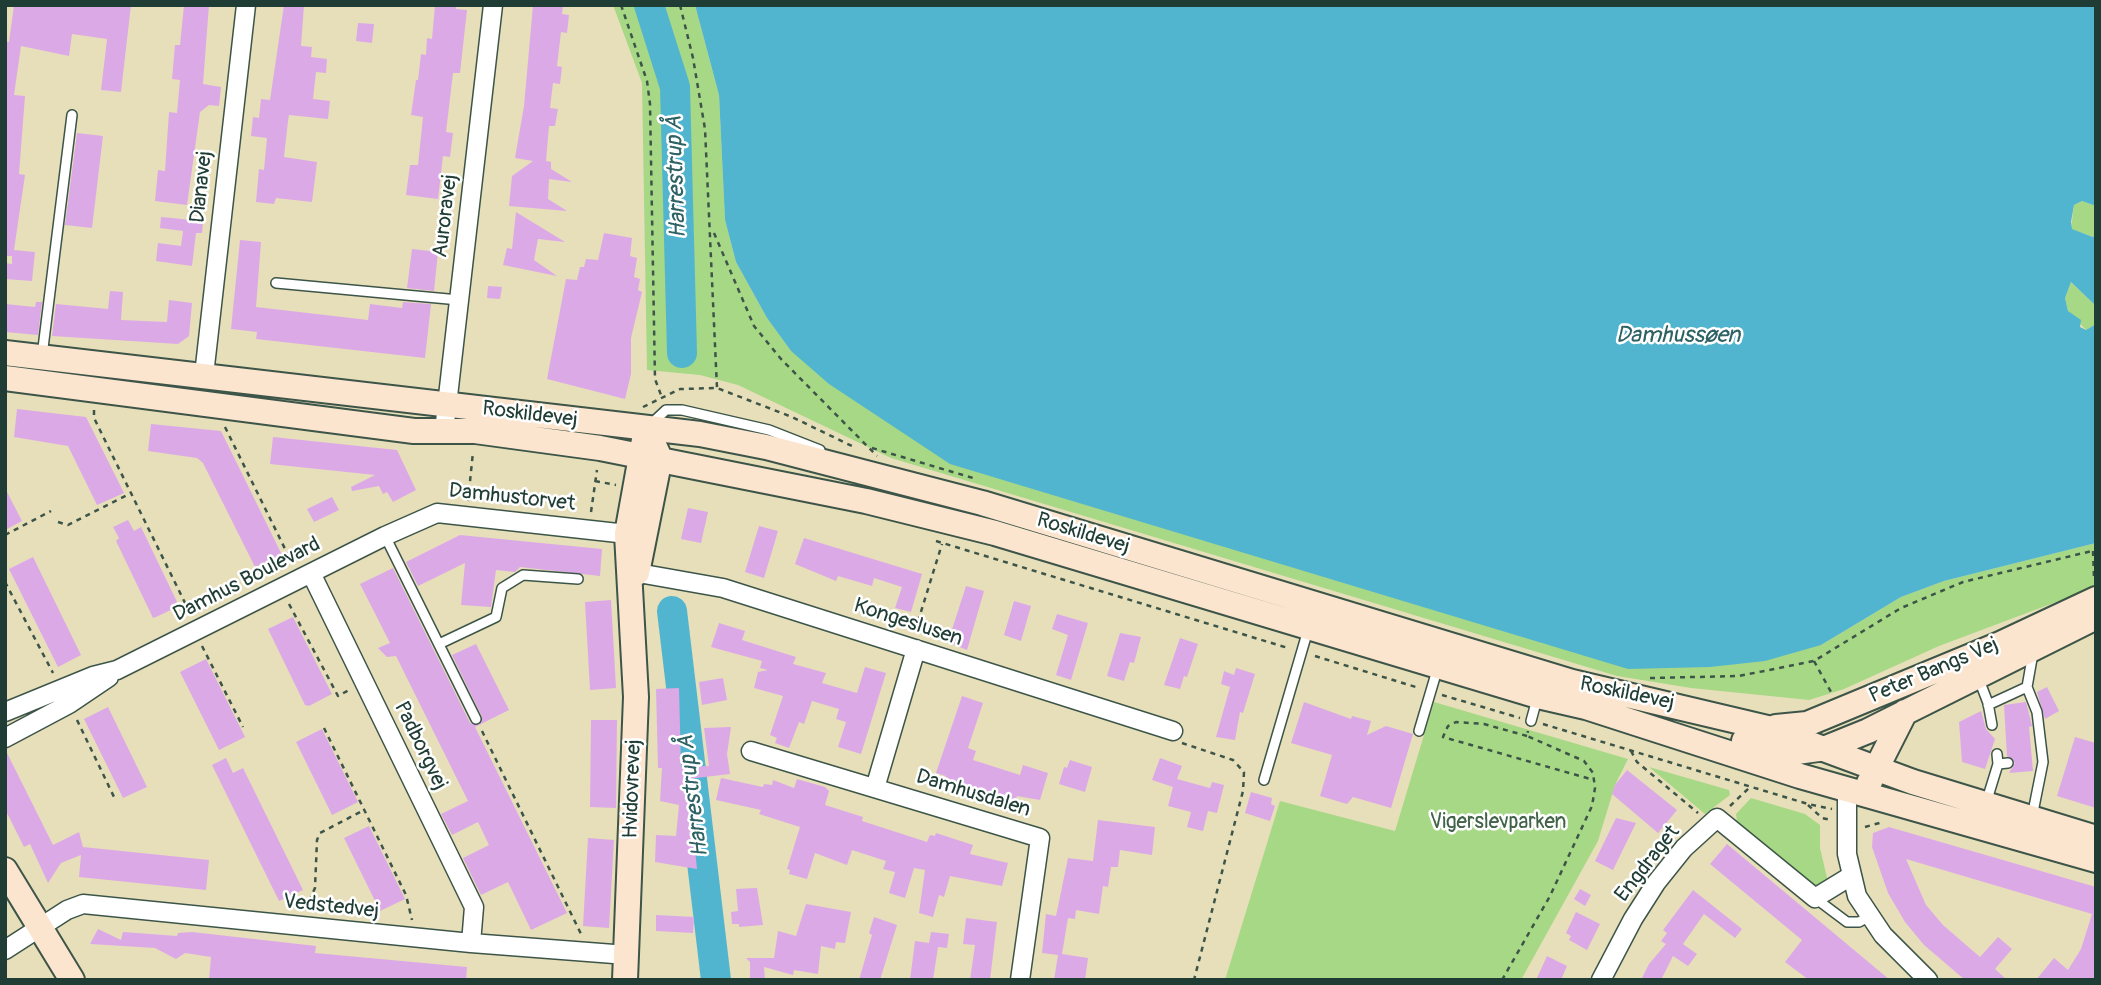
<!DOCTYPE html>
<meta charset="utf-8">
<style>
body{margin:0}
#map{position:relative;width:2101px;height:985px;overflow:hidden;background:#e7dfba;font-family:Pangolin,sans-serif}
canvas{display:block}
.frame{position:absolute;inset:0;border:7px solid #1f3d34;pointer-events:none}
</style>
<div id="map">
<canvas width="2101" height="985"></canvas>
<div class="frame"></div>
</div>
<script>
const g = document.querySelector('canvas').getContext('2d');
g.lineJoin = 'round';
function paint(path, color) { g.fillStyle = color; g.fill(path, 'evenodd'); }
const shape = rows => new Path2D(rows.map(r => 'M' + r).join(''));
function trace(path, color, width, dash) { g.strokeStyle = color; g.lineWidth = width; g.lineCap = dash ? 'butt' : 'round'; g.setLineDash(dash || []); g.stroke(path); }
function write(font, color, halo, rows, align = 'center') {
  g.font = font + ' Pangolin,sans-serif'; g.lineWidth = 5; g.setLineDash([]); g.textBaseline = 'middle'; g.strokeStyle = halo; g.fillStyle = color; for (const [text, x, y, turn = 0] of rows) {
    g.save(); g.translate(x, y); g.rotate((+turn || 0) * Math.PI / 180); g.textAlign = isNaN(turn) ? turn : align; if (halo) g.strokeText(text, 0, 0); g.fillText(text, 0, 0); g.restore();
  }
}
const green = shape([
 [613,5,695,5,719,95,725,220,736,262,767,318,791,351,1821,645,1901,597,1944,581,2096,543,2096,587,1939,646,1844,689,1809,700,1691,688,1617,676,891,458,738,385,700,375,647,370,642,83],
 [2082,201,2096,206,2094,237,2071,229,2074,205],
 [2071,282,2096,306,2096,324,2086,330,2068,311,2065,298],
 [1434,702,1628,759,1615,785,1598,841,1521,980,1225,980,1280,801,1395,831],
 [1649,767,1729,790,1730,795,1705,814],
 [1751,798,1805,814,1820,825,1820,848,1828,882,1817,888,1737,822,1736,814]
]);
const water = shape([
 [695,5,2096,5,2096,206,2082,201,2074,205,2071,222,2072,229,2093,237,2096,234,2096,306,2071,282,2065,298,2068,311,2081,320,2080,327,2086,330,2096,324,2096,543,1944,581,1901,597,1821,645,1765,661,1710,667,1628,669,950,464,829,384,791,351,767,318,736,262,725,220,719,95]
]);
const river = shape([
 [649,5,675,87,682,353],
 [672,611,716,980]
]);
const building = shape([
 [14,5,131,5,121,92,101,90,107,39,72,34,69,56,21,46,14,95,25,96,19,174,25,175,14,250,35,252,32,281,5,279,5,263,12,264,12,256,5,256,5,41,9,42],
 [184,5,209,5,203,84,221,87,219,106,209,105,200,112,187,205,155,201,158,170,165,171,169,112,177,113,180,80,172,79,175,45,180,45],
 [284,5,304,5,301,46,312,47,311,57,327,59,326,73,316,72,313,99,330,101,328,119,289,115,288,121,284,157,317,162,312,202,276,198,274,204,256,202,259,169,264,170,267,138,251,136,253,117,259,118,261,99,270,100],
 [435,5,456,5,456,9,467,10,460,73,453,73,446,132,453,133,450,157,443,156,438,199,406,195,410,165,418,165,423,117,411,115,416,80,418,80,421,54,426,55,427,38,432,39],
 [533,5,563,5,562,14,569,15,567,33,561,32,557,66,562,67,560,84,553,83,550,108,558,109,555,126,549,126,546,161,551,162,551,169,572,182,549,179,548,199,567,211,509,206,512,176,533,161,515,158,524,106],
 [358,23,374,24,372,43,356,41],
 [77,133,103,136,92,228,65,225],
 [516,212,565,242,538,239,534,260,557,276,503,265,507,248,512,249],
 [161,217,203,221,202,233,196,233,192,266,156,261,158,243,181,246,183,231,160,228],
 [604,233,632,238,630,256,637,258,634,277,640,279,638,290,642,292,631,338,631,374,625,399,547,379,566,279,577,280,580,267,584,267,586,259,598,260],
 [240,240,261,242,256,307,368,320,370,304,402,308,403,302,431,304,425,358,256,339,257,332,231,329],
 [412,249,438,252,434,291,407,288],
 [488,286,502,287,500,299,487,298],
 [110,291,123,292,121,320,167,322,169,300,192,303,189,336,178,344,52,336,56,304,108,309],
 [36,302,42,302,38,335,5,332,5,304,35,307],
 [17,409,86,417,124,493,97,505,68,446,14,437],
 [151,424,221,431,282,555,255,567,203,463,197,458,148,451],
 [273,437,397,450,416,490,393,502,387,492,383,494,379,486,352,491,351,487,375,475,270,464],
 [5,488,22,521,5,530],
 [332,497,339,510,314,522,307,509],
 [688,508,708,512,701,543,681,539],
 [128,520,134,531,141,527,179,606,156,617,153,618,116,541,119,538,113,527],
 [759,526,778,531,764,578,745,572],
 [460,535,602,549,600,576,520,567,515,572,496,570,491,607,461,605,465,563,418,586,406,562],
 [804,538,922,574,911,612,895,608,902,587,874,578,872,586,838,576,836,581,795,564],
 [33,557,81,655,58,667,9,569],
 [393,568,470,723,478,725,482,717,452,655,476,644,509,710,475,727,567,913,531,930,508,882,481,895,463,858,489,845,478,822,452,835,441,814,468,801,396,656,387,657,378,648,390,643,360,584],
 [966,586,984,591,967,650,948,642],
 [611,600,616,688,590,690,585,602],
 [1014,601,1031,606,1021,641,1004,635],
 [1057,614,1088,623,1071,680,1056,675,1068,635,1052,629],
 [293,617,332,694,309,706,305,705,268,629],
 [719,623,745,631,742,640,796,657,793,664,826,673,822,683,857,693,865,667,886,673,861,754,838,747,846,722,836,719,839,709,812,701,804,724,799,722,789,748,775,743,777,738,770,735,783,696,754,688,758,672,768,670,760,668,762,661,711,647],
 [1120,633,1141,637,1134,663,1130,662,1124,681,1107,676],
 [1180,638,1198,644,1187,677,1184,676,1180,689,1164,685],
 [206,659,245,737,219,750,180,672],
 [1236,668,1255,674,1243,713,1240,712,1235,740,1216,737,1230,687,1221,684,1224,671,1234,675],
 [723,678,727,700,702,705,699,682],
 [2047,687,2059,711,2045,719,2037,692],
 [679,688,681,767,709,766,704,728,731,727,727,754,730,774,688,779,697,869,655,862,656,835,676,836,679,805,660,801,662,768,658,768,656,689],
 [962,696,983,703,968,748,976,751,973,760,1020,775,1023,765,1048,773,1040,800,1017,796,1014,806,944,782,946,776,936,773],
 [1304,702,1351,719,1352,716,1371,721,1367,735,1386,726,1413,734,1391,808,1353,797,1347,804,1320,796,1332,755,1291,743],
 [2026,702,2032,726,2029,727,2033,771,2009,773,2015,763,2007,756,2004,705],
 [108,707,147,787,123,798,84,719],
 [1981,711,1986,729,1995,739,1985,769,1962,762,1959,722],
 [591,720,617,720,616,808,590,807],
 [322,729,358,802,332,815,296,742],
 [2075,737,2096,743,2096,808,2057,796],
 [5,749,53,845,79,832,83,847,209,860,206,890,79,877,81,855,61,863,48,883,30,844,24,847,5,809],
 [226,758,233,773,243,768,303,890,279,901,212,765],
 [1160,758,1182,766,1177,779,1210,788,1212,782,1224,785,1217,813,1208,811,1203,831,1187,827,1191,812,1168,806,1173,787,1152,780],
 [1070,760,1092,767,1085,792,1059,784,1064,767,1067,768],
 [1627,770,1677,810,1658,833,1612,794,1615,785],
 [721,778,763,787,764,784,772,785,773,780,794,788,797,779,825,787,829,791,825,805,863,817,862,821,927,842,930,835,935,836,936,833,973,845,970,854,1008,863,1002,886,950,876,944,897,939,895,933,917,919,913,925,870,914,868,905,898,889,893,895,872,883,869,886,861,852,850,847,865,815,853,807,879,789,874,790,870,787,869,800,827,759,814,761,810,716,800],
 [1251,792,1272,798,1271,804,1275,806,1270,821,1245,813],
 [1616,818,1636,823,1613,870,1595,861],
 [1098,820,1155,827,1152,855,1120,850,1118,867,1111,867,1108,887,1103,886,1099,914,1076,910,1075,919,1068,918,1062,954,1088,958,1085,980,1054,980,1058,955,1042,953,1046,914,1056,916,1068,858,1093,861],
 [369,826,405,899,380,911,344,838],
 [1889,827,2096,887,2096,980,2036,980,2054,958,2068,970,2081,949,2092,914,1906,859,1926,905,1943,925,1980,957,1998,937,2012,949,1995,969,2007,980,1965,980,1924,945,1905,922,1888,893,1872,847,1873,833],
 [588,838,614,840,609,928,583,926],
 [1727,844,1890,980,1809,980,1785,962,1802,940,1710,864],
 [757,888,763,925,739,927,739,924,732,924,731,912,738,911,736,889],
 [1580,889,1591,895,1585,906,1574,899],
 [1693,890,1742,929,1735,938,1704,914,1683,944,1697,954,1688,966,1673,956,1661,980,1641,980,1649,964,1666,944,1661,941,1667,933,1663,930],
 [806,904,851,912,845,943,836,942,835,949,821,946,818,974,794,970,793,975,764,967,765,980,750,980,750,962,746,958,774,958,778,931,796,936],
 [1576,912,1600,924,1587,950,1569,940,1571,936,1566,933],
 [656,915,694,917,693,933,656,931],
 [874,917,897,925,880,980,859,980,872,935,869,933],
 [966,918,997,922,990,980,970,980,975,945,963,944],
 [98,929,121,940,123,932,177,936,178,933,192,932,316,946,315,953,467,967,466,980,209,980,211,957,185,953,176,959,155,948,90,944],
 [931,932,949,934,947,948,938,947,933,980,910,980,915,941,929,943],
 [1547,956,1567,966,1561,980,1536,980]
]);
const path = shape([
 [621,5,647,81,650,104,655,379,661,395],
 [680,5,693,58,705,129,717,388],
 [714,233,754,326,781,359,877,456],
 [643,407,680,389,717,388,792,417,854,447],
 [94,410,94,418,191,615],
 [225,427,292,563],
 [872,448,973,478],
 [595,481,616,485],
 [468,501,473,452],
 [591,512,597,470],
 [58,522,68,525,131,493],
 [5,535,51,511],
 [936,541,1288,648],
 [2093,551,2094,579],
 [5,582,53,673],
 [289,604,338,696,349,690],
 [915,631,942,544],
 [202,646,243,727],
 [1315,656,1419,688],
 [1814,661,1831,692],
 [1650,678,1739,676,1814,661,1901,608,1963,582,2096,550],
 [1442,695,1520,718],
 [77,720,115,799],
 [1543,724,1808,804,1832,809],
 [324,728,406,895,412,920],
 [482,731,582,936],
 [1527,736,1484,724,1456,722,1448,726,1443,737,1594,780],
 [1182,743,1233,760,1244,772,1243,791,1194,980],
 [1631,751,1637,762,1698,813],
 [1808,805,1822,818,1831,820],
 [1730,806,1750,787],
 [1865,827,1883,822],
 [305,910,315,888,317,840,320,833,364,810],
 [1502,980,1550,896,1592,806,1595,788,1593,773,1584,761,1527,736,1528,731]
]);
const lane = shape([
 [276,283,459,300],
 [42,356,72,115],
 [650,425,666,410,682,410,769,430,820,450],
 [385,536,476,719],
 [439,644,496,617,502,588,523,575,578,579],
 [1978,677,1988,703,1992,725],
 [1988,705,2027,687],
 [1531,721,1537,699],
 [1419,731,1438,667],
 [1998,764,2008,763],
 [1264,780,1308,630],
 [1986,803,1998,764,1997,754],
 [2032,817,2043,762,2037,712,2027,687,2033,653],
 [1815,898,1847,922,1859,922,1870,916]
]);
const street = shape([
 [204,375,246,5],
 [444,431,493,5],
 [627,571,723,588,1173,731],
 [311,573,474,907,471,943],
 [5,712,93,676,117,670,385,536,437,513,627,534],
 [5,738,69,704,109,677],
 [751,751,1040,838,1020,980],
 [875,788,916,649],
 [1847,788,1847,854,1857,896,1883,935,1928,980],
 [5,950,67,910,83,904,471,943,627,955],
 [1601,980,1633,919,1656,883,1684,848,1717,818,1815,898,1851,876]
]);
const secondary = shape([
 [5,353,700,434,766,447,982,503,1572,682,1767,728,1913,782,2096,838],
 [5,378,414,431,475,431,600,448,866,501,995,533,1538,696,1586,707,1800,776,2096,860],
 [637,573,660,458,654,445],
 [1776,727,1807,724,2000,644,2096,599],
 [1744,741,1789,753,1826,748,1868,731,2096,617],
 [1869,783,1905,712],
 [5,870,72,980],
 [625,980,636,697,627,534,644,440]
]);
const streetNames = [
 ["Dianavej",202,187,-84],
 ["Auroravej",446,216,-83],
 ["Roskildevej",530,415,7],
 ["Damhustorvet",512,498,6],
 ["Roskildevej",1083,534,17],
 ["Damhus Boulevard",247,580,-27],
 ["Kongeslusen",908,623,18],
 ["Peter Bangs Vej",1934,671,-23],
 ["Roskildevej",1627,694,12],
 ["Padborgvej",420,746,64],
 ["Hvidovrevej",633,789,-88],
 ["Damhusdalen",973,794,17],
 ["Engdraget",1648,864,-52],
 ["Vedstedvej",331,907,6]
];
const parkNames = [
 ["Vigerslevparken",1498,823]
];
const waterNames = [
 ["Harrestrup Å",677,177,-92],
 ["Damhussøen",1678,336],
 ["Harrestrup Å",694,796,-97]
];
paint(green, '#a7d886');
paint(water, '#52b5d0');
trace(river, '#52b5d0', 30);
paint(building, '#dca9e7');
trace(lane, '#3d5548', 12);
trace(street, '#3d5548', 21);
trace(secondary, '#3d5548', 28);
trace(path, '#3d5548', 2.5, [5, 5]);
trace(lane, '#fff', 9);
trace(street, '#fff', 18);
trace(secondary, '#fce5cf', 24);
write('21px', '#1f3d34', '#fff', streetNames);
write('21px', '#416448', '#fff', parkNames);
write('italic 23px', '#2e6163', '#fff', waterNames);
</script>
